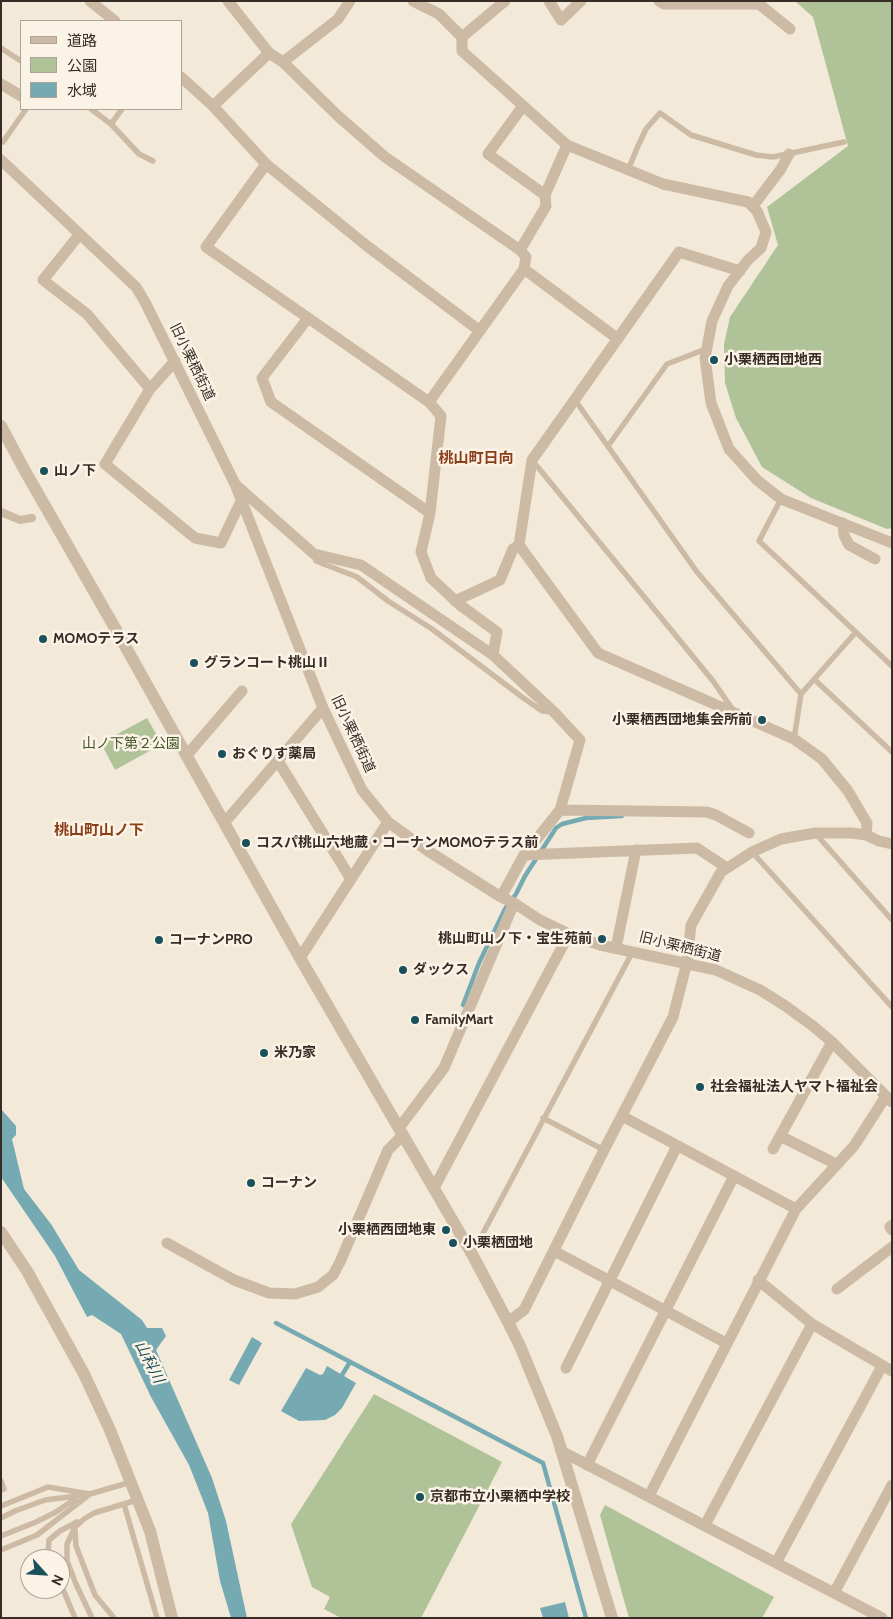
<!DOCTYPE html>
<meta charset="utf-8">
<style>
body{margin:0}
#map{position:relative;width:893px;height:1619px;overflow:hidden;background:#f3e9d9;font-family:Cabin,"Noto Sans JP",sans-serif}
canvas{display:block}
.frame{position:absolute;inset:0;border:2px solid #372d26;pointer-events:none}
.legend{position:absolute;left:20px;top:20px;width:162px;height:90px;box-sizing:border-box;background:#fbf3e6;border:1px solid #ada499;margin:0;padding:6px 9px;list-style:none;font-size:15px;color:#372d26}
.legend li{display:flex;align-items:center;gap:10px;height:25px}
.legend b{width:25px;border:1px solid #ada499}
.north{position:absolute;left:20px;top:1549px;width:50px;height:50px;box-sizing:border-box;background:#fbf3e6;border:1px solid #ada499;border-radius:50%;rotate:116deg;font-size:14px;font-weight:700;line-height:20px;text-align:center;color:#372d26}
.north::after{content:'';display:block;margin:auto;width:18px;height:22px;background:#19505b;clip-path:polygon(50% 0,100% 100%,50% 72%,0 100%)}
</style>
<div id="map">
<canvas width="893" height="1619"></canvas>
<div class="frame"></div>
<ul class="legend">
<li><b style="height:6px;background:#ccbaa4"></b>道路</li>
<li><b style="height:14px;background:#b0c398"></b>公園</li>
<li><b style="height:14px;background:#76aab2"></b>水域</li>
</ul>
<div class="north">N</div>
</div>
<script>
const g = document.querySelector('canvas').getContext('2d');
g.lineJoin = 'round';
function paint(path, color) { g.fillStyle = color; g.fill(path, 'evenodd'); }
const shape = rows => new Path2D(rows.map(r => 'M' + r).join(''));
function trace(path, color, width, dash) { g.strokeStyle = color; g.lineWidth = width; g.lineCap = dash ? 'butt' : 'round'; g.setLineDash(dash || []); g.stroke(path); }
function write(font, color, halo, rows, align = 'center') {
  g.font = font + ' Cabin,"Noto Sans JP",sans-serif'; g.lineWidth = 5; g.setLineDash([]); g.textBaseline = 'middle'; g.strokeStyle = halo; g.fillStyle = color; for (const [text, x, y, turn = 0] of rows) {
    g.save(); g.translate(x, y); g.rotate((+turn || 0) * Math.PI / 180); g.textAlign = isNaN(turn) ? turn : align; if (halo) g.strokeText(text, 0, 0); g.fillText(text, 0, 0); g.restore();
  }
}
const green = shape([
 [795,1,892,1,892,528,887,529,811,498,762,467,736,418,725,383,724,344,730,317,778,245,767,207,848,146,813,17],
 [147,718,162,744,115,770,101,743],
 [374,1394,502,1462,421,1618,341,1618,324,1609,330,1597,312,1587,291,1524],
 [605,1505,774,1597,762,1618,629,1618,600,1515]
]);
const water = shape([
 [1,1109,16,1126,16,1135,12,1139,24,1189,51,1224,79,1270,142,1320,147,1328,162,1328,166,1336,156,1350,212,1478,226,1521,247,1618,231,1618,220,1581,208,1513,189,1465,151,1397,121,1334,92,1315,87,1317,55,1256,1,1177],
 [252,1337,262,1343,239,1385,229,1380],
 [327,1366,356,1383,342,1408,335,1415,325,1420,299,1421,281,1411,306,1368,320,1375,323,1374],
 [565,1602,569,1618,543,1618,540,1608]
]);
const stream = shape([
 [463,1005,479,963,505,909,516,894,525,876,556,828,562,824,586,818,622,816],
 [276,1323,543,1463,586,1618],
 [342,1375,350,1362]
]);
const service = shape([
 [1,48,21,61],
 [91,109,111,124,139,154,153,161],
 [111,124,122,109],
 [1,141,3,142,26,109],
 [628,170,638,146,646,129,660,113,691,135,756,155,773,157,844,142],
 [575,400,697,572,801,694],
 [608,446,667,364,706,349],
 [532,460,713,681,733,710],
 [781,499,759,541,892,666],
 [314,554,316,561,357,577,388,601,432,629,522,697,542,711,552,712],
 [815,680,892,752],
 [794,739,801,694,856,632],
 [815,833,892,920],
 [752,852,892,1007],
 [543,1118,604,1150],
 [472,1254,633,951],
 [1,1481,4,1489,1,1490],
 [124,1504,157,1618],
 [1,1506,48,1487,90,1494,131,1482],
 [1,1518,15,1511,45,1500,85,1495],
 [75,1529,76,1546,95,1595,114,1618],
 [1,1536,36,1522,56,1512,75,1499],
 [1,1550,37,1535,90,1494],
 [51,1559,48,1553,49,1540,60,1531,77,1522],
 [60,1582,75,1618],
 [92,1618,76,1584,67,1561,67,1544,75,1527,84,1519,94,1513,137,1500]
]);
const pedestrian = shape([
 [1,512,20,520,32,518]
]);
const minor = shape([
 [90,1,115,21],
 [228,1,269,53,283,62,338,116,385,157,520,250],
 [413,1,439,14,462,37,462,51,567,145,663,184,748,202,757,211,766,232,761,248,748,260,728,286,712,321,705,358,711,403,729,449,757,480,781,499,892,543],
 [549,1,561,20,581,1],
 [659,1,664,4,759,4,790,29],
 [462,37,505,1],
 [283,62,338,19,350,1],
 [181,77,213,106,266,164,367,246,480,331],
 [1,84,21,96],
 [213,106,269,53],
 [523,106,488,154,545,195],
 [1,160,136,287,145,302,235,484,323,708,362,790,388,822,428,851,501,897,514,903,540,920,569,934,600,945,716,970,760,990,784,1005,813,1026,832,1042,892,1102],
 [266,164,206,247,429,402,441,416,430,513,421,552,431,578,460,605,497,632,493,655],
 [753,206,781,169,789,154],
 [79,235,43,280,87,314,150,389],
 [524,269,618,339],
 [740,271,679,252,532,460,519,545,598,653,794,739,822,759,848,791,867,823,866,835],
 [308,318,262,378,271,402,430,513],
 [175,361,150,389,105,464,195,538,221,543,241,501],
 [429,402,524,269,526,257,520,250,546,206,545,195,567,145],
 [236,485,314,554,361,565,493,655,555,713,580,740,560,810,524,855,501,897],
 [843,523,844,535,849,545,875,559],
 [455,601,500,580,513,549,519,545],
 [187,755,242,691],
 [278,761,351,879],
 [560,810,707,812,716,815,749,833],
 [225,822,323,708],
 [524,855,697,848,727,868],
 [616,948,636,850],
 [300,958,388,822],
 [622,1116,796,1209],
 [399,1128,444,1068,514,903],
 [780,1136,836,1164],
 [773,1149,832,1042],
 [434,1188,569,934],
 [892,1225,890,1227,892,1230],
 [167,1243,234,1280,269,1293,295,1294,318,1287,333,1275,340,1262,388,1150,403,1135],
 [554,1251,726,1343],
 [758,1280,812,1324,892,1371],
 [837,1289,892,1247],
 [508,1322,524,1310,604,1150,673,1017,687,962,691,925,721,872,752,852,781,839,815,833,852,833,866,835,879,841,892,844],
 [566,1368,677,1146],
 [561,1451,882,1618],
 [587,1465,734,1176],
 [649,1496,796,1209,854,1146,886,1096],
 [705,1525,812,1324],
 [776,1563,882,1366],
 [834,1593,892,1485]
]);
const tertiary = shape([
 [1,426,25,471,115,628,300,958,472,1254,508,1322,520,1346,557,1436,612,1618],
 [1,1232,27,1271,84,1374,110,1430,150,1531,172,1618]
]);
const markers = [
 [714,360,5,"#19505b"],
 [44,471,5,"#19505b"],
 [43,639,5,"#19505b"],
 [194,663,5,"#19505b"],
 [762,720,5,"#19505b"],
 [222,754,5,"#19505b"],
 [246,843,5,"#19505b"],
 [602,939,5,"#19505b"],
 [159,940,5,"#19505b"],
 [403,970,5,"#19505b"],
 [415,1020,5,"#19505b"],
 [264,1053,5,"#19505b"],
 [700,1087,5,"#19505b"],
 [251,1183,5,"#19505b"],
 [446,1230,5,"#19505b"],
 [453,1243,5,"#19505b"],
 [420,1497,5,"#19505b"]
];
const poiNames = [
 ["小栗栖西団地西",724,360],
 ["山ノ下",54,471],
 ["MOMOテラス",53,639],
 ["グランコート桃山Ⅱ",204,663],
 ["小栗栖西団地集会所前",752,720,"right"],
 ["おぐりす薬局",232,754],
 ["コスパ桃山六地蔵・コーナンMOMOテラス前",256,843],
 ["桃山町山ノ下・宝生苑前",592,939,"right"],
 ["コーナンPRO",169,940],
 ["ダックス",413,970],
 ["FamilyMart",425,1020],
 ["米乃家",274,1053],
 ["社会福祉法人ヤマト福祉会",710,1087],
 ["コーナン",261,1183],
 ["小栗栖西団地東",436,1230,"right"],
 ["小栗栖団地",463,1243],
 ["京都市立小栗栖中学校",430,1497]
];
const streetNames = [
 ["旧小栗栖街道",192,362,64],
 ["旧小栗栖街道",353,734,65],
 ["旧小栗栖街道",680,947,14]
];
const parkNames = [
 ["山ノ下第２公園",131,744]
];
const neighbourhoodNames = [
 ["桃山町日向",476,459],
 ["桃山町山ノ下",99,831]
];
const waterNames = [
 ["山科川",149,1362,63]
];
paint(green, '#b0c398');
paint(water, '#76aab2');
trace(stream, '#76aab2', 4.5);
trace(service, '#ccbaa4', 5.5);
trace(pedestrian, '#ccbaa4', 8);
trace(minor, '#ccbaa4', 11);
trace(tertiary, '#ccbaa4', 12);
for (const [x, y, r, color] of markers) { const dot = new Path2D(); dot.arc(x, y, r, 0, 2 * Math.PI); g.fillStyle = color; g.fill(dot); trace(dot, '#fbf3e6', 2); }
write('bold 14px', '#372d26', '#fbf3e6', poiNames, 'left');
write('14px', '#372d26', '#fbf3e6', streetNames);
write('14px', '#415728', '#fbf3e6', parkNames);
write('bold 15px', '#8c4019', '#fbf3e6', neighbourhoodNames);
write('italic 15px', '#19505b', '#fbf3e6', waterNames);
</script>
